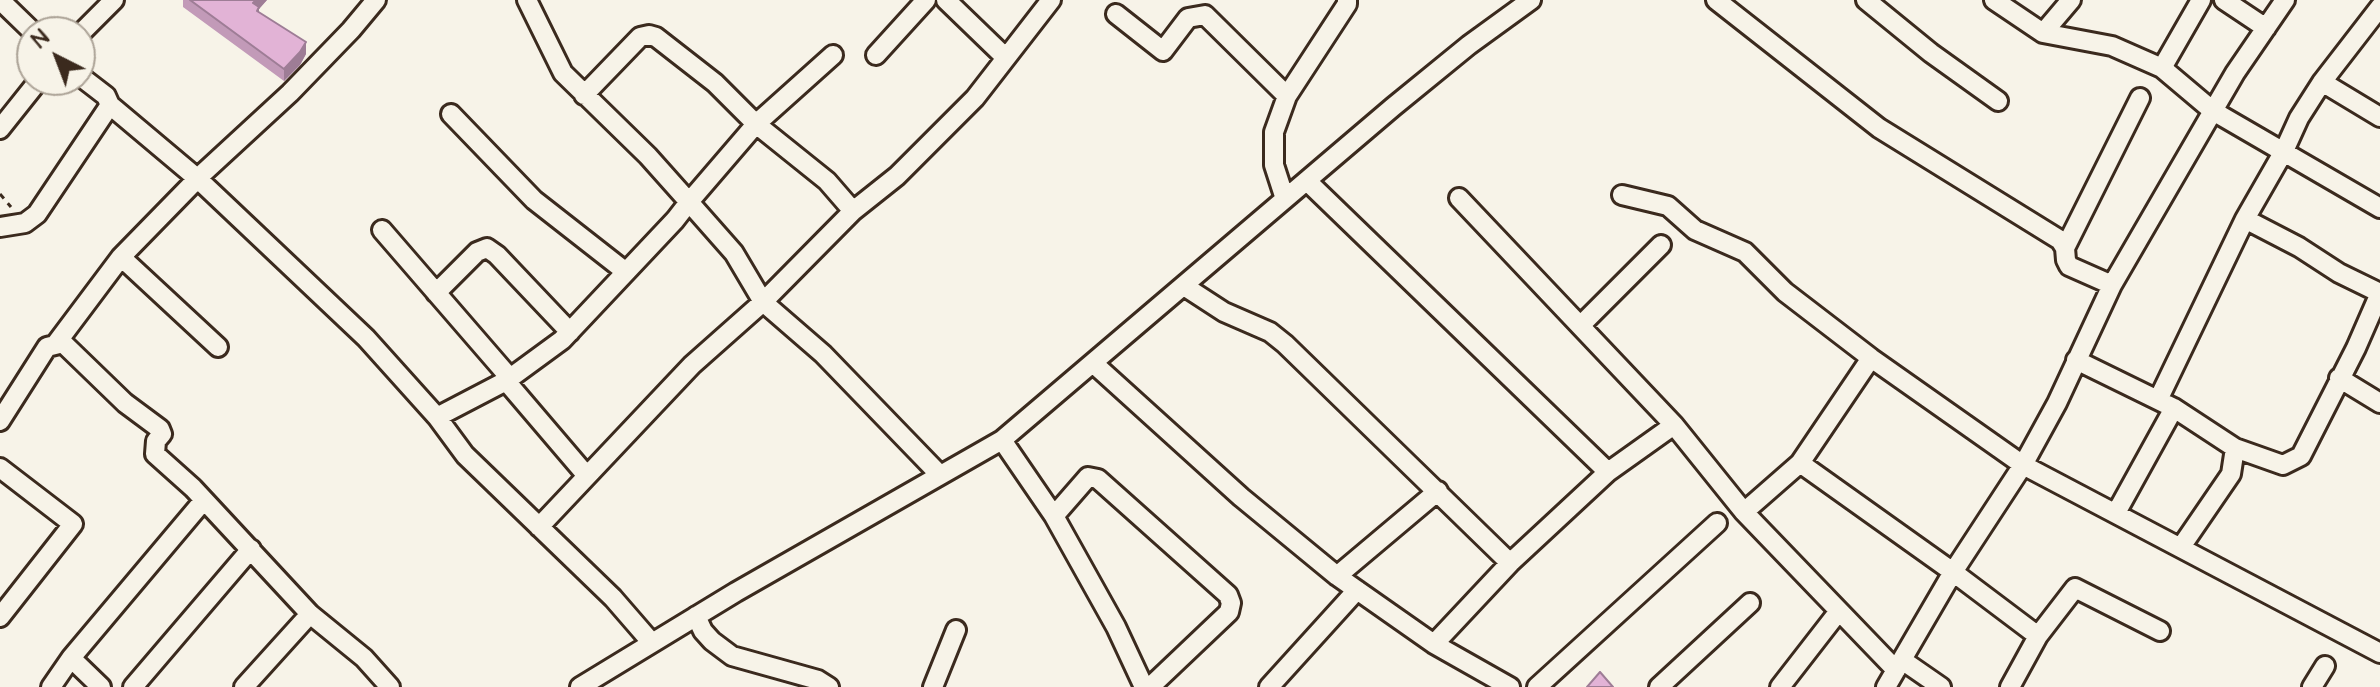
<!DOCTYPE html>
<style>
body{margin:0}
#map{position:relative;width:2380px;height:687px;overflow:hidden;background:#f7f3e8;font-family:"Architects Daughter",sans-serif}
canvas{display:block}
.north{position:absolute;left:16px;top:16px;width:80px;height:80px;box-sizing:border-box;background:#f7f3e8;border:2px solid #aca397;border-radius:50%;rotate:318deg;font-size:22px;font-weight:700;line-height:32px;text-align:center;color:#3b2a1e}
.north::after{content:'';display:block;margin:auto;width:28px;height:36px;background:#3b2a1e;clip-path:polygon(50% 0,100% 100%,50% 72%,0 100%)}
</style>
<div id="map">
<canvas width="2380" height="687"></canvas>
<div class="north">N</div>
</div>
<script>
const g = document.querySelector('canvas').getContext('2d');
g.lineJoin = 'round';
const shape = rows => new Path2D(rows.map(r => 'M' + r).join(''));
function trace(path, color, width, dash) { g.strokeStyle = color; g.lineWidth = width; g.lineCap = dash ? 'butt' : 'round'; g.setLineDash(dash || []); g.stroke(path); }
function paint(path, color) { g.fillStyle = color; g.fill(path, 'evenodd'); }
const path = shape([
 [0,194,11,207]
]);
const street = shape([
 [0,0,33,32],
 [946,0,1006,58],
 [1716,0,1879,128,2060,240,2065,248,2066,260,2069,266,2112,285],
 [1866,0,1931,53,1998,101],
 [1994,0,2043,33,2112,46,2162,68,2213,111,2380,208],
 [2224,0,2266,28],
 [1116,14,1163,51,1188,18,1205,15,1287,96],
 [2043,33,2071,0],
 [80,34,114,0],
 [833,55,756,124,689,202,734,253,763,302,823,354,940,475],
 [876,55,926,0],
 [2162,68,2201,0],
 [2322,82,2380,117],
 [584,95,640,37,649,35,656,37,715,83,756,124,827,181,853,211],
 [110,105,198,179,366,338,437,417,465,455,613,598,652,643],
 [451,114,534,200,626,272],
 [0,129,39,80],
 [1307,181,1608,472],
 [1622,195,1668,206,1695,230,1745,252,1785,292,1871,358,2023,465,2380,653],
 [1459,198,1674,425],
 [1285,199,1274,165,1274,132,1287,96,1347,4,1347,0],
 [2245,219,2284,151,2299,118,2322,82,2380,7],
 [0,227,25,223,37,214,110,105,106,96,80,76],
 [382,230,510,378],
 [2065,248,2140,98],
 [121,257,218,347],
 [1184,286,1224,312,1270,332,1285,344,1510,563,1608,472,1674,425,1744,512,1800,463,1953,572,2038,636,2010,687],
 [436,293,477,252,487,248,497,255,570,332],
 [1581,325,1661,245],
 [55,345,63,343,125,403,160,429,162,434,156,441,155,454,193,488,310,614,364,658,390,687],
 [2076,360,2174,408,2235,448,2283,465,2301,456,2356,348,2380,293],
 [1093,363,1241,497,1337,576,1434,644,1510,687],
 [2339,378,2380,403],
 [506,381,587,476],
 [2158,400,2245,219,2299,247,2339,273,2380,293],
 [437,417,506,381,562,340,675,220,689,202,648,156,563,73,527,0],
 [0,421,47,347,55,345,121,257,201,175,290,93,351,30,376,0],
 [1002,440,1054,516,1116,627,1144,687],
 [1800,463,1871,358],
 [0,468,73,524,0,617],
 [1744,512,1896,670],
 [2116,513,2174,408],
 [1054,516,1088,477,1098,479,1228,595,1231,603,1229,612,1150,687],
 [539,527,692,365,763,302,853,211,897,176,975,98,1051,0],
 [2181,547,2231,474,2235,448],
 [1337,576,1438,491],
 [696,616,703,631,712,641,732,656,818,680,829,687],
 [2038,636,2075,588,2160,631],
 [1434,644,1510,563],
 [71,658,204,500],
 [1902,660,1941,687],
 [51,687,71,658,101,687],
 [133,687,251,549],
 [244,687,310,614],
 [580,687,736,592,1002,440,1393,107,1469,45,1531,0],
 [933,687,956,630],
 [1269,687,1357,590],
 [1537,687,1717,523],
 [1659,687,1750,603],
 [1780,687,1839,611],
 [1886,687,1953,572,2023,465,2057,403,2112,285,2235,73,2285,0],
 [2312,687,2325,666]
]);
const wall = shape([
 [183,0,267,0,259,9,259,13,306,54,300,65,284,81,183,7]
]);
const shadedWall = shape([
 [256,0,267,0,259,9,259,19,253,3],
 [306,42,306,54,300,65,284,81,284,69]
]);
const building = shape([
 [190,0,256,0,253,3,259,7,257,11,306,42,300,52,284,69,190,0],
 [1600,672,1613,687,1587,687,1600,672]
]);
trace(street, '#3b2a1e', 24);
trace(path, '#3b2a1e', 3, [6, 6]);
trace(street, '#f7f3e8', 18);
paint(wall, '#c29ab8');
paint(shadedWall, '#9e7d96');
paint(building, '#e2b3d6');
trace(building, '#9e7d96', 2);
</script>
